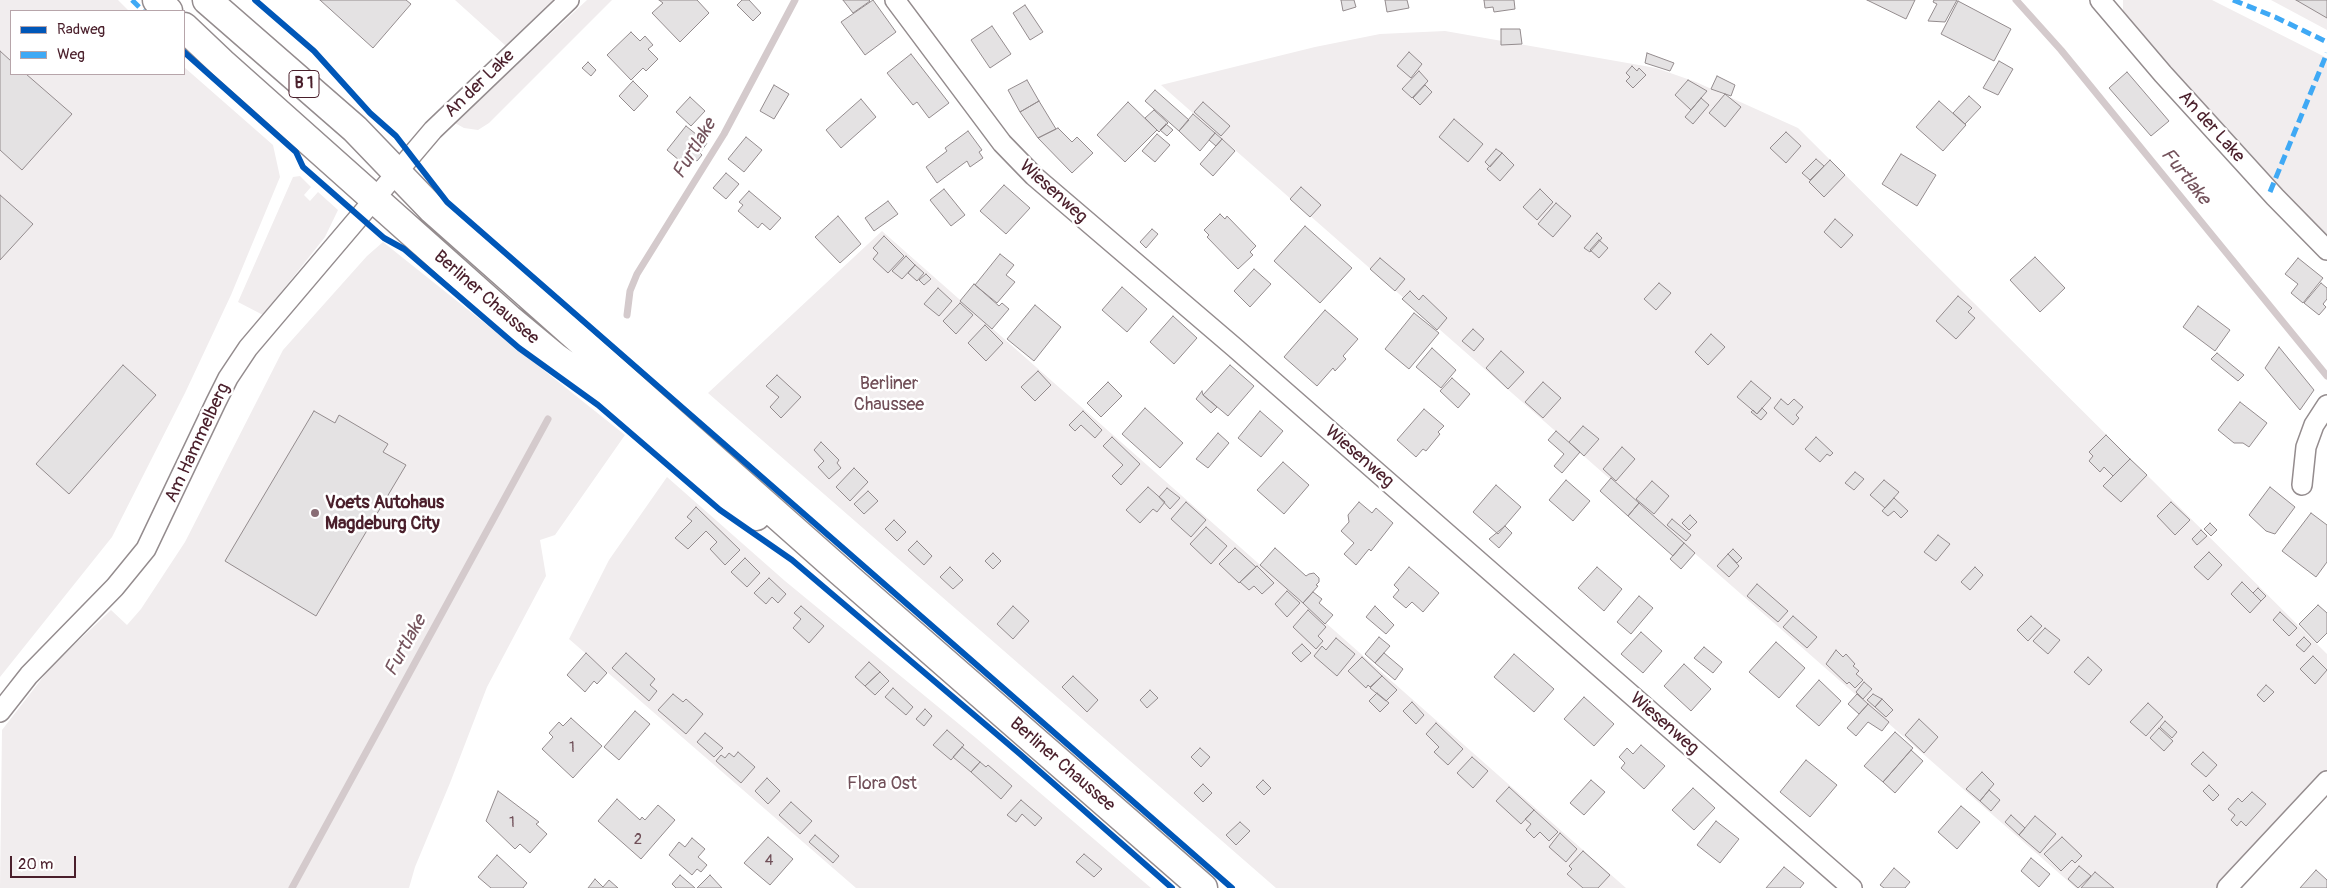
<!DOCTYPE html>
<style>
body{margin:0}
#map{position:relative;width:2327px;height:888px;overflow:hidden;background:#fff;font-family:Pangolin,sans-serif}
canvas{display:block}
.legend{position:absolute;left:10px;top:10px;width:175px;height:65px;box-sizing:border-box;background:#fff;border:1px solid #b7a5aa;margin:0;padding:6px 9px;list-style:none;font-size:15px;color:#4a1f2b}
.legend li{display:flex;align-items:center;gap:10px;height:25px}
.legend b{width:25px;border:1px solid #b7a5aa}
.scale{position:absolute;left:10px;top:856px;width:66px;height:22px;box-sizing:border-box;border:2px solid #4a1f2b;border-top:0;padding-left:6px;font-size:15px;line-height:18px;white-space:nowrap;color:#4a1f2b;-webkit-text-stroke:4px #fff;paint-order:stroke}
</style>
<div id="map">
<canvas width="2327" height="888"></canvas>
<ul class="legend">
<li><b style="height:6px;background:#0057b8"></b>Radweg</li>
<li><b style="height:6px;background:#3fa9f5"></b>Weg</li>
</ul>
<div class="scale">20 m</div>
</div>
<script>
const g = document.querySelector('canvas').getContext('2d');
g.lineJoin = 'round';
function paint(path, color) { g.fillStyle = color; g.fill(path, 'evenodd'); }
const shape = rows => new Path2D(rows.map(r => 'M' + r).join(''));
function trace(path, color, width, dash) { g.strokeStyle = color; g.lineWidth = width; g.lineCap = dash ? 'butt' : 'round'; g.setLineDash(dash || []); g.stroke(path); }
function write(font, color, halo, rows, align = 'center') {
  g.font = font + ' Pangolin,sans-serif'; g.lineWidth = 5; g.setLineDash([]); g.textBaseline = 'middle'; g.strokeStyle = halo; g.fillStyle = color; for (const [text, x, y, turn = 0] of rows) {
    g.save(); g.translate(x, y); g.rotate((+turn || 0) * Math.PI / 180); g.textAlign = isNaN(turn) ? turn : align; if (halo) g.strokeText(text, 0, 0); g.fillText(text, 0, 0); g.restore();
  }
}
const built = shape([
 [0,0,118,0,129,11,11,11,11,74,184,74,184,67,273,145,280,177,231,295,185,393,112,537,0,677],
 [455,0,555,0,506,46],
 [587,0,612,0,489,123,478,130,464,128,455,123],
 [2123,0,2212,0,2327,58,2327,237,2273,185,2155,54,2123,13],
 [2271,0,2327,0,2327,30],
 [1445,31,1656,68,1696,82,1798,128,2327,654,2327,781,2227,888,2076,888,1161,85,1315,47,1380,34],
 [300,176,311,187,304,195,310,201,318,192,338,210,325,237,263,315,238,302,293,177],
 [882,231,1626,888,1276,888,708,393],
 [383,242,625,435,555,535,540,540,546,576,487,687,450,783,415,867,409,888,0,888,2,730,50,668,111,610,127,625,141,609,185,542,283,350,367,256],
 [667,477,785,581,976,738,1151,888,856,888,569,639,609,560]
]);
const stream = shape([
 [2016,0,2061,50,2327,376],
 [627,315,630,291,637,274,724,134,795,0],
 [292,888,548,419]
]);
const building = shape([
 [320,0,406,0,411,4,373,48,320,0],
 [659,0,697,0,709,13,680,42,652,13,663,3,659,0],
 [742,0,749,0,761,13,753,21,737,5,742,0],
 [843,0,869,0,870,1,853,13,843,0],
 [873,0,896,32,865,55,841,22,873,0],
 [1341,0,1354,0,1356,7,1343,11,1341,0],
 [1385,0,1407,0,1409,8,1387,12,1385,0],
 [1484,0,1514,0,1515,9,1494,12,1493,7,1485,8,1484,0],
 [1867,0,1915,0,1906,19,1867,0],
 [1934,0,1957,0,1945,22,1928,21,1937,4,1933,2,1934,0],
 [2296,0,2327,0,2327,18,2296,0],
 [1958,1,2011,29,1994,61,1941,34,1958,1],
 [1025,5,1043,32,1030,40,1013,13,1025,5],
 [992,26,1011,54,990,68,971,40,992,26],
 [1501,29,1520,29,1522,44,1501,45,1501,29],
 [631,32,640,41,645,36,653,45,648,49,658,59,646,71,643,68,631,80,607,55,631,32],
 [0,51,11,61,11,74,26,74,72,114,22,170,0,150,0,51],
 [1409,52,1422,64,1411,78,1397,66,1409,52],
 [1647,53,1674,63,1670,71,1645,63,1647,53],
 [911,54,949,103,929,118,917,102,913,105,887,73,911,54],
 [1999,61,2013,69,1998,95,1983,88,1999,61],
 [588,62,596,70,591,76,582,68,588,62],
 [1632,66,1637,71,1639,68,1646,75,1633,88,1626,81,1630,77,1626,73,1632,66],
 [1419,71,1428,81,1412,98,1402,89,1419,71],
 [2127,72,2169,121,2151,136,2109,88,2127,72],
 [1717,76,1735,85,1731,96,1711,89,1717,76],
 [1027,80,1039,101,1020,112,1008,90,1027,80],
 [1688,80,1707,91,1691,110,1675,95,1688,80],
 [633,81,648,96,634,111,619,96,633,81],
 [774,85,789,94,774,119,760,111,774,85],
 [1425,85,1432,92,1420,105,1413,98,1425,85],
 [1155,90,1189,120,1179,131,1145,101,1155,90],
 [1725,94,1741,107,1725,127,1709,113,1725,94],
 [1969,96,1981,107,1965,124,1953,113,1969,96],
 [690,97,705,111,691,126,676,112,690,97],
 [1701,98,1709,105,1693,124,1685,117,1701,98],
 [861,99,876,117,841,148,826,130,861,99],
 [1039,101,1056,129,1038,138,1020,112,1039,101],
 [1939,101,1966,125,1943,151,1916,127,1939,101],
 [1128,102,1157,130,1125,162,1097,135,1128,102],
 [1203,102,1230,126,1221,136,1194,112,1203,102],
 [1154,110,1168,123,1159,132,1145,118,1154,110],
 [1193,114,1215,133,1200,151,1179,131,1193,114],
 [1454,119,1483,144,1468,162,1439,137,1454,119],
 [1166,124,1173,130,1167,136,1160,130,1166,124],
 [686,126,707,143,700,153,702,155,697,161,693,158,686,166,667,150,686,126],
 [1058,128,1072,142,1077,137,1093,153,1072,173,1038,138,1058,128],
 [968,131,982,150,979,152,983,158,970,167,967,161,937,183,926,167,947,151,945,148,968,131],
 [1786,132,1801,146,1786,163,1770,148,1786,132],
 [1215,133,1222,139,1216,146,1209,140,1215,133],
 [1157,134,1170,145,1155,162,1142,151,1157,134],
 [746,137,762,150,744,172,728,159,746,137],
 [1222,139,1235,151,1213,176,1200,164,1222,139],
 [1496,149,1502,153,1490,167,1485,162,1496,149],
 [1502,153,1514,165,1500,181,1487,169,1502,153],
 [1901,154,1936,175,1917,206,1882,184,1901,154],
 [1816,159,1824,166,1810,180,1802,173,1816,159],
 [1830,160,1845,175,1824,197,1809,182,1830,160],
 [726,173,739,184,726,199,713,188,726,173],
 [1004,185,1030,208,1006,234,980,211,1004,185],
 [1301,187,1321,205,1310,217,1290,199,1301,187],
 [944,189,965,215,951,226,930,200,944,189],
 [1540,189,1553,202,1537,220,1523,207,1540,189],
 [749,191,781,218,770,230,762,223,758,228,738,211,743,205,739,202,749,191],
 [0,195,33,224,0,260,0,195],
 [888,201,898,214,874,231,865,218,888,201],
 [1556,203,1571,216,1553,237,1538,224,1556,203],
 [1220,214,1225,219,1227,216,1256,246,1250,252,1253,255,1238,269,1207,237,1209,235,1204,230,1220,214],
 [838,216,861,244,840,263,815,237,838,216],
 [1835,219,1853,235,1841,248,1824,232,1835,219],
 [1305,226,1352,268,1320,303,1274,261,1305,226],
 [1152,229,1158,234,1146,248,1140,242,1152,229],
 [1597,233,1602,238,1590,252,1584,248,1597,233],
 [884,236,904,256,888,273,873,259,878,253,873,248,884,236],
 [1599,240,1608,248,1599,258,1590,250,1599,240],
 [1000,254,1014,265,1006,275,1015,282,997,303,975,285,1000,254],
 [906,256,915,265,902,279,892,271,906,256],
 [2035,257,2065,288,2040,312,2010,280,2035,257],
 [1380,258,1405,279,1395,291,1370,269,1380,258],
 [2298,258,2323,278,2303,303,2291,293,2298,284,2285,274,2298,258],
 [915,265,924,273,917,281,908,273,915,265],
 [1254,269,1271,284,1250,307,1234,291,1254,269],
 [926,274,931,279,924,285,919,280,926,274],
 [1659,283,1671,293,1656,310,1644,299,1659,283],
 [2321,283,2327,288,2327,299,2323,304,2326,307,2319,315,2304,303,2321,283],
 [974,284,999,306,1002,303,1009,309,992,329,960,301,974,284],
 [1122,287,1147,309,1127,332,1102,310,1122,287],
 [938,288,952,301,939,316,924,304,938,288],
 [1410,291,1419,300,1423,295,1447,318,1437,330,1402,299,1410,291],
 [1958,296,1972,308,1968,312,1975,318,1956,339,1936,321,1958,296],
 [960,303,973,315,956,334,943,321,960,303],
 [1035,305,1061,327,1034,361,1007,339,1035,305],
 [2198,306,2230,330,2215,351,2183,327,2198,306],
 [1325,310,1358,339,1343,356,1346,359,1335,371,1333,368,1317,386,1284,357,1325,310],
 [1414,313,1439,333,1409,369,1385,349,1414,313],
 [1173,316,1197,338,1174,364,1150,342,1173,316],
 [985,325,1003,343,986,361,968,343,985,325],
 [1473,329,1484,339,1474,351,1462,341,1473,329],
 [1711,334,1725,347,1708,365,1695,352,1711,334],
 [2279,347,2314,390,2300,410,2265,368,2279,347],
 [1432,348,1456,370,1441,388,1416,367,1432,348],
 [1501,351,1524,372,1508,389,1486,368,1501,351],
 [2217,353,2244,375,2238,381,2211,359,2217,353],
 [123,365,156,395,69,494,36,464,123,365],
 [1230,365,1254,386,1228,416,1203,395,1230,365],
 [1038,371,1051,385,1035,401,1021,387,1038,371],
 [777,375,801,397,781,418,770,407,779,397,766,386,777,375],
 [1452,378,1470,394,1458,408,1440,391,1452,378],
 [1751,381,1771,398,1757,414,1737,397,1751,381],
 [1108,382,1122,396,1101,417,1087,403,1108,382],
 [1543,382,1561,398,1543,418,1525,402,1543,382],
 [1202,391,1203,395,1217,407,1211,413,1196,399,1202,391],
 [1781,399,1788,405,1794,399,1803,407,1796,415,1799,418,1793,425,1774,408,1781,399],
 [2240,402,2267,423,2249,447,2243,443,2234,443,2218,430,2240,402],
 [1145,408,1183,443,1160,468,1122,434,1145,408],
 [1762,408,1767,413,1761,420,1751,412,1753,410,1757,414,1762,408],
 [1424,409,1444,426,1438,432,1440,434,1426,451,1423,449,1416,457,1397,440,1424,409],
 [314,411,335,423,339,415,388,444,383,452,406,465,316,616,225,561,314,411],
 [1083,411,1102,430,1095,438,1081,425,1075,431,1069,425,1083,411],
 [1260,411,1283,431,1261,457,1238,438,1260,411],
 [1583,426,1599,439,1584,456,1569,442,1583,426],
 [1556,431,1580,452,1562,473,1554,466,1564,454,1548,440,1556,431],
 [1218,433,1229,443,1208,468,1196,459,1218,433],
 [2106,435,2130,459,2113,476,2104,467,2100,472,2089,461,2093,456,2089,452,2106,435],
 [1112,437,1140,464,1121,485,1112,476,1123,465,1103,446,1112,437],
 [1816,437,1833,453,1830,456,1827,454,1820,462,1805,449,1816,437],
 [821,442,839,460,837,463,841,468,829,479,818,467,824,461,814,450,821,442],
 [1622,447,1635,459,1616,481,1603,469,1622,447],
 [2130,459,2147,475,2121,502,2103,486,2130,459],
 [1283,462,1309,485,1284,514,1257,490,1283,462],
 [854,468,868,482,850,501,836,487,854,468],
 [1855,472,1864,479,1854,490,1845,483,1855,472],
 [1611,478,1639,503,1628,516,1600,491,1611,478],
 [1566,480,1590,501,1573,521,1549,500,1566,480],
 [1884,480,1899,492,1885,508,1870,495,1884,480],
 [1652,481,1669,496,1654,514,1636,499,1652,481],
 [1496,485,1521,507,1498,534,1473,512,1496,485],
 [1148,487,1165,502,1157,512,1153,509,1140,523,1126,510,1148,487],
 [2270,487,2295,507,2275,534,2266,531,2249,515,2270,487],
 [1167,488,1180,498,1170,509,1159,497,1167,488],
 [868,491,878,501,864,514,854,504,868,491],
 [1894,498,1908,511,1901,518,1894,511,1888,516,1882,511,1894,498],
 [1186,502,1206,520,1191,537,1171,519,1186,502],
 [1359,502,1372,513,1376,508,1393,523,1371,551,1369,549,1356,565,1344,554,1354,543,1341,531,1349,522,1348,515,1359,502],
 [2171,502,2190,520,2175,535,2157,516,2171,502],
 [1639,503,1684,543,1673,556,1628,516,1639,503],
 [696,507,740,550,725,565,710,549,717,542,706,531,688,549,675,538,692,521,687,517,696,507],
 [2311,513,2327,525,2327,562,2316,577,2282,551,2311,513],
 [1690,515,1697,522,1689,530,1682,523,1690,515],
 [1672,519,1691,535,1686,541,1667,525,1672,519],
 [894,520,906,532,897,541,885,529,894,520],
 [2210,523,2217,530,2211,536,2204,529,2210,523],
 [1505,526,1512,533,1499,548,1489,539,1505,526],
 [1206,527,1227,546,1211,564,1190,544,1206,527],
 [2201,530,2207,536,2197,545,2192,539,2201,530],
 [1938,535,1950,544,1936,561,1924,552,1938,535],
 [917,541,932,556,924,565,908,550,917,541],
 [1684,543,1695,553,1681,569,1670,559,1684,543],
 [1235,548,1256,567,1239,583,1219,564,1235,548],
 [1275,548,1306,576,1309,574,1314,573,1319,578,1319,582,1316,585,1318,586,1303,603,1260,565,1275,548],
 [1733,549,1742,558,1737,563,1728,554,1733,549],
 [2209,552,2222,565,2208,580,2194,567,2209,552],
 [993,553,1001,561,993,569,985,561,993,553],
 [1728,554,1739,566,1729,577,1717,566,1728,554],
 [745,558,760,573,747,587,731,572,745,558],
 [1257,566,1274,583,1262,594,1254,586,1249,590,1240,582,1257,566],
 [950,567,963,580,953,589,940,577,950,567],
 [1409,567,1439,593,1423,612,1412,602,1406,608,1393,597,1399,590,1394,585,1409,567],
 [1597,567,1622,589,1604,611,1578,588,1597,567],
 [1975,567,1983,575,1970,590,1961,582,1975,567],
 [769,578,786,594,778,603,772,597,766,604,754,593,769,578],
 [2242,582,2261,601,2250,613,2231,594,2242,582],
 [1757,584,1788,611,1778,622,1747,596,1757,584],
 [2258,588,2266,596,2261,601,2253,593,2258,588],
 [1287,591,1300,603,1287,617,1275,604,1287,591],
 [1313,592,1322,599,1319,603,1333,615,1325,624,1303,603,1313,592],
 [1639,596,1653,608,1631,634,1617,622,1639,596],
 [2318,605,2327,613,2327,633,2317,643,2299,624,2318,605],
 [801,606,824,626,809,643,793,628,801,619,794,613,801,606],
 [1013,606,1029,621,1013,639,997,624,1013,606],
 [1375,606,1394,625,1386,634,1366,617,1375,606],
 [1308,610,1326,627,1318,636,1323,641,1316,649,1293,627,1308,610],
 [2280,612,2297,628,2289,636,2273,620,2280,612],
 [1793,616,1817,637,1807,648,1783,627,1793,616],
 [2031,616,2042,626,2028,641,2017,630,2031,616],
 [2045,628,2060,640,2048,654,2033,641,2045,628],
 [1641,632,1662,651,1643,673,1621,654,1641,632],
 [1379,637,1390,646,1375,663,1365,654,1379,637],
 [2304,637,2311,644,2304,652,2296,645,2304,637],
 [1336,638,1355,654,1337,676,1314,656,1322,646,1326,650,1336,638],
 [1776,642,1805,668,1779,698,1749,672,1776,642],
 [1302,644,1311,653,1301,662,1292,653,1302,644],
 [1704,647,1722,662,1713,673,1694,658,1704,647],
 [1836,650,1843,657,1846,654,1855,664,1853,666,1859,671,1856,674,1863,680,1855,688,1849,682,1847,684,1826,664,1836,650],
 [586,653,607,673,597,684,594,681,585,692,567,675,586,653],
 [626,653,655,679,650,685,657,691,649,701,612,668,626,653],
 [1384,653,1403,669,1395,680,1375,663,1384,653],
 [1514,654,1554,689,1534,712,1494,677,1514,654],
 [2313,656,2327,670,2315,684,2300,669,2313,656],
 [1362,657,1382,676,1370,687,1368,685,1366,688,1348,671,1362,657],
 [2088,657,2102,670,2089,685,2074,672,2088,657],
 [869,662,880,672,865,686,855,677,869,662],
 [1684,664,1711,689,1691,711,1664,686,1684,664],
 [880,672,889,681,875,695,865,686,880,672],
 [1073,676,1098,700,1087,712,1062,687,1073,676],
 [1382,676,1397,690,1386,701,1370,688,1382,676],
 [1819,680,1841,701,1819,726,1796,706,1819,680],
 [1864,682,1872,689,1863,699,1856,692,1864,682],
 [2266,685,2274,692,2264,702,2257,695,2266,685],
 [893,688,913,707,906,715,885,697,893,688],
 [1150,690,1158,698,1147,708,1140,700,1150,690],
 [1377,693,1389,703,1380,712,1369,701,1377,693],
 [673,694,683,702,686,699,703,714,686,734,658,710,673,694],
 [1857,694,1868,704,1859,714,1848,704,1857,694],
 [1873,694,1882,699,1875,707,1867,700,1873,694],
 [1584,697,1614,724,1594,746,1564,719,1584,697],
 [1882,699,1893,710,1886,717,1875,707,1882,699],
 [1412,702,1424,715,1416,724,1403,711,1412,702],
 [2148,703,2163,717,2146,736,2130,722,2148,703],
 [1868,704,1889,722,1882,731,1868,722,1856,736,1847,728,1868,704],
 [925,709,932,716,924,726,916,719,925,709],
 [635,711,650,724,619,760,604,747,635,711],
 [571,718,602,746,573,778,542,749,553,737,549,733,559,722,563,726,571,718],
 [1919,719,1938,737,1924,753,1905,735,1919,719],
 [2165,721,2177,732,2172,738,2160,727,2165,721],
 [1436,723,1463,749,1448,765,1434,752,1439,747,1426,734,1436,723],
 [2159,728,2173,741,2164,751,2150,738,2159,728],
 [947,730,964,745,951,760,933,745,947,730],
 [1895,732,1913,748,1883,782,1864,766,1895,732],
 [705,733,723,748,714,757,697,742,705,733],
 [1641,745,1665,766,1644,789,1621,768,1625,763,1619,757,1627,748,1633,754,1641,745],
 [962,747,980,762,971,772,953,757,962,747],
 [1200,748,1210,757,1201,767,1191,757,1200,748],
 [1911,750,1923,761,1895,793,1883,782,1911,750],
 [738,752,755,767,741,783,716,761,721,755,725,758,729,753,734,757,738,752],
 [2203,752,2217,765,2206,777,2191,764,2203,752],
 [1472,757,1488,771,1473,788,1457,773,1472,757],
 [1806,760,1837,785,1810,817,1780,792,1806,760],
 [980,762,986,767,988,765,1012,786,1001,799,971,772,980,762],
 [1982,772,1994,784,1980,801,1966,789,1982,772],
 [767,778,780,791,768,804,755,791,767,778],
 [1263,780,1271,788,1264,795,1256,787,1263,780],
 [1591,780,1605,792,1584,815,1570,803,1591,780],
 [1203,784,1212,793,1203,802,1194,793,1203,784],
 [2209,785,2219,795,2213,801,2203,791,2209,785],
 [1509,787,1534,810,1521,824,1496,801,1509,787],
 [1693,788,1715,808,1694,830,1672,810,1693,788],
 [1989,790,2000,800,1991,811,1980,801,1989,790],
 [498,791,539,822,536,824,547,834,530,853,520,844,515,849,486,821,498,791],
 [2252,792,2266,804,2246,826,2241,821,2237,826,2231,820,2235,815,2228,809,2238,798,2242,802,2252,792],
 [617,799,640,820,642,817,645,820,658,805,675,820,641,859,598,821,617,799],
 [1021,800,1042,818,1035,826,1022,814,1016,822,1007,815,1021,800],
 [791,802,812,821,800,834,779,815,791,802],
 [1961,806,1980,822,1957,849,1938,832,1961,806],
 [1534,810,1558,832,1549,841,1540,832,1534,838,1526,830,1531,824,1525,819,1534,810],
 [2011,815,2025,828,2019,835,2005,822,2011,815],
 [2035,816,2056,834,2040,853,2019,835,2035,816],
 [1716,821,1739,839,1720,863,1697,845,1716,821],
 [1240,822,1250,831,1236,845,1226,835,1240,822],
 [1560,833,1577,849,1566,862,1549,847,1560,833],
 [815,835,839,856,833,863,809,842,815,835],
 [768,837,793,859,770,885,744,863,768,837],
 [2062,837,2082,856,2075,863,2072,860,2061,871,2044,854,2062,837],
 [692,838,705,849,698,857,707,865,701,872,697,869,692,875,669,855,679,842,685,847,692,838],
 [1583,851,1610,875,1598,888,1583,888,1567,874,1572,869,1569,866,1583,851],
 [1084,854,1102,869,1094,877,1076,862,1084,854],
 [497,855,527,883,523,888,491,888,478,877,497,855],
 [2031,858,2050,874,2039,887,2021,871,2031,858],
 [2079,866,2091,876,2078,888,2068,879,2079,866],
 [1784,867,1804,883,1800,888,1766,888,1784,867],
 [1894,868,1910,882,1905,888,1884,888,1880,885,1894,868],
 [2316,870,2327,880,2327,888,2300,888,2316,870],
 [2095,872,2114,888,2081,888,2095,872],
 [680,875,695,888,676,888,672,884,680,875],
 [710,875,722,888,697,888,710,875],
 [595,879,603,887,609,880,618,888,588,888,595,879]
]);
const street = shape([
 [895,0,1002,143,1034,176,1234,347,1852,888],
 [2100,0,2163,74,2275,197,2327,250],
 [2302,485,2306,447,2314,425,2327,405],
 [0,712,29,675,115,587,146,549,216,402,228,378,248,348,433,130,569,0],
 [2227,888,2327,781]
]);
const primary = shape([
 [157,0,168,11],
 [207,0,355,129,432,209,840,571,1203,888],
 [184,27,222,63,509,319,556,358,610,396,714,485,756,516]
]);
const quiet = shape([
 [132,0,143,11],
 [2233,0,2275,17,2327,42],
 [2270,192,2327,53]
]);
const cycleway = shape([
 [255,0,314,51,370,113,396,136,447,202,1232,888],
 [184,52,296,152,303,167,384,238,404,249,519,348,598,405,720,510,792,560,1020,754,1172,888]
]);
const markers = [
 [315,513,5,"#896d75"]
];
const numberNames = [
 ["1",572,748],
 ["1",512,823],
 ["2",638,840],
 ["4",769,861]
];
const shields = [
 [304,84,30]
];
const shieldNames = [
 ["B 1",304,84]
];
const streetNames = [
 ["An der Lake",480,84,-44],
 ["An der Lake",2211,127,48],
 ["Wiesenweg",1053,192,42],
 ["Berliner Chaussee",486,298,41],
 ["Am Hammelberg",198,443,-65],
 ["Wiesenweg",1359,457,41],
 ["Wiesenweg",1664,724,41],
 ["Berliner Chaussee",1062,765,41]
];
const parkNames = [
 ["Berliner",889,384],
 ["Chaussee",889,405],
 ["Flora Ost",882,784]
];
const poiNames = [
 ["Voets Autohaus",325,503],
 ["Magdeburg City",325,524]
];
const waterNames = [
 ["Furtlake",695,149,-59],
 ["Furtlake",2185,177,51],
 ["Furtlake",406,646,-61]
];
paint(built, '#f1edee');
trace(stream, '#d4cacc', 7);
paint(building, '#e4e2e3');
trace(building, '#948c8e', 1);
trace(street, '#948c8e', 22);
trace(primary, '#948c8e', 31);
trace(street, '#fff', 19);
trace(primary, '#fff', 28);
trace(quiet, '#3fa9f5', 5, [10, 5]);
trace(cycleway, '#0057b8', 6);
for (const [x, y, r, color] of markers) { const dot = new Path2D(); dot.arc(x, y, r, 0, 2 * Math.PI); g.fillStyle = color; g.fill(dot); trace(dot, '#fff', 2); }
write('15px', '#705059', null, numberNames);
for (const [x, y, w] of shields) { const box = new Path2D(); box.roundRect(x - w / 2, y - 13.5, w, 27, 4); g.fillStyle = '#fff'; g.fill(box); trace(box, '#4a1f2b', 1); }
write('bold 16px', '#4a1f2b', null, shieldNames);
write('18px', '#4a1f2b', '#fff', streetNames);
write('18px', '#714f58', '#fff', parkNames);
write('bold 18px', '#4a1f2b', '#fff', poiNames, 'left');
write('italic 19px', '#74535c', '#fff', waterNames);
</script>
